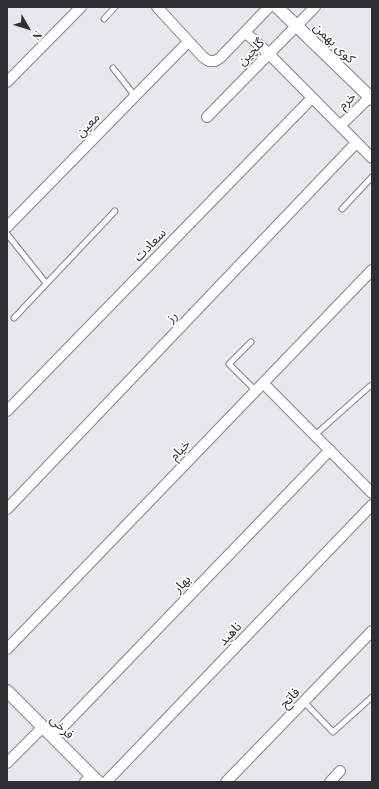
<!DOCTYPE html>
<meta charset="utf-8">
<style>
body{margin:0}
#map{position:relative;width:379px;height:789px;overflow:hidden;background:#e6e8ed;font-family:"Playfair Display",serif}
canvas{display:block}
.frame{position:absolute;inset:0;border:8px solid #2e2f31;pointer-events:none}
.north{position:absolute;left:8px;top:8px;width:40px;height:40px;-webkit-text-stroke:3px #fff;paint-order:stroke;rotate:129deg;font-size:11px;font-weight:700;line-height:16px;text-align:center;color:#2e2f31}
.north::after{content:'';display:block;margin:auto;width:14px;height:18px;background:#2e2f31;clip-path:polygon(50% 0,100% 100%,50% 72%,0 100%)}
</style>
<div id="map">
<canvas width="379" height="789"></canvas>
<div class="frame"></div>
<div class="north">N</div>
</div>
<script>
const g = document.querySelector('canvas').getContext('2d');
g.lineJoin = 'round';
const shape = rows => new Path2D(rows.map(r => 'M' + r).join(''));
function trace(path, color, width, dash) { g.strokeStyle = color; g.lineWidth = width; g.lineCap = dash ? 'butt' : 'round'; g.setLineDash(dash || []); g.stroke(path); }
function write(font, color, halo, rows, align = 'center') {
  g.font = font + ' "Playfair Display","Noto Sans Arabic",serif'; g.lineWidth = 3.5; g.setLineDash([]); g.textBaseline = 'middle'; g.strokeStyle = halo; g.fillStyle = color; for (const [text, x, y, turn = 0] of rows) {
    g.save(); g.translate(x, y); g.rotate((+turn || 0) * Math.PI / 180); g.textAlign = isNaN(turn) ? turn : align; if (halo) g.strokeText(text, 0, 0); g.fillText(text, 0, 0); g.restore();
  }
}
const service = shape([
 [104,19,115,7],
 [113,68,135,96],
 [342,209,372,177],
 [7,234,46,283],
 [14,318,115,211],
 [251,342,229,364,256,391],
 [315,435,370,386],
 [304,702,333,732,372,697]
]);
const minor = shape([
 [157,7,203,57,209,61,215,61,220,58,269,7],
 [245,32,268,53,372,158],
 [7,82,81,7],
 [207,117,315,7],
 [340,126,372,95],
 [7,227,188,42],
 [263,383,372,493],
 [7,411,312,98],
 [7,509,356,143],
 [7,649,372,270],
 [53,737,330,450],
 [7,763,43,727],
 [85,782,91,776],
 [106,782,372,505],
 [226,782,372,631],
 [330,782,340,771]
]);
const tertiary = shape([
 [277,7,372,99],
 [7,691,98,782]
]);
const streetNames = [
 ["کوی بهمن",334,43,44],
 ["گلچین",251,52,-46],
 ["خرم",347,101,-43],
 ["معین",88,125,-46],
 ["سعادت",150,245,-46],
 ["رز",172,317,-46],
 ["خیام",180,450,-46],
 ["بهار",182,584,-46],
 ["ناهید",230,634,-46],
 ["فاتح",290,698,-46],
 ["فرخی",62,727,45]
];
trace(service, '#838489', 7);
trace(minor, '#838489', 12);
trace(tertiary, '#838489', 14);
trace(service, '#fff', 5);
trace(minor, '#fff', 10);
trace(tertiary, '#fff', 12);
write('13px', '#2e2f31', '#fff', streetNames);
</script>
